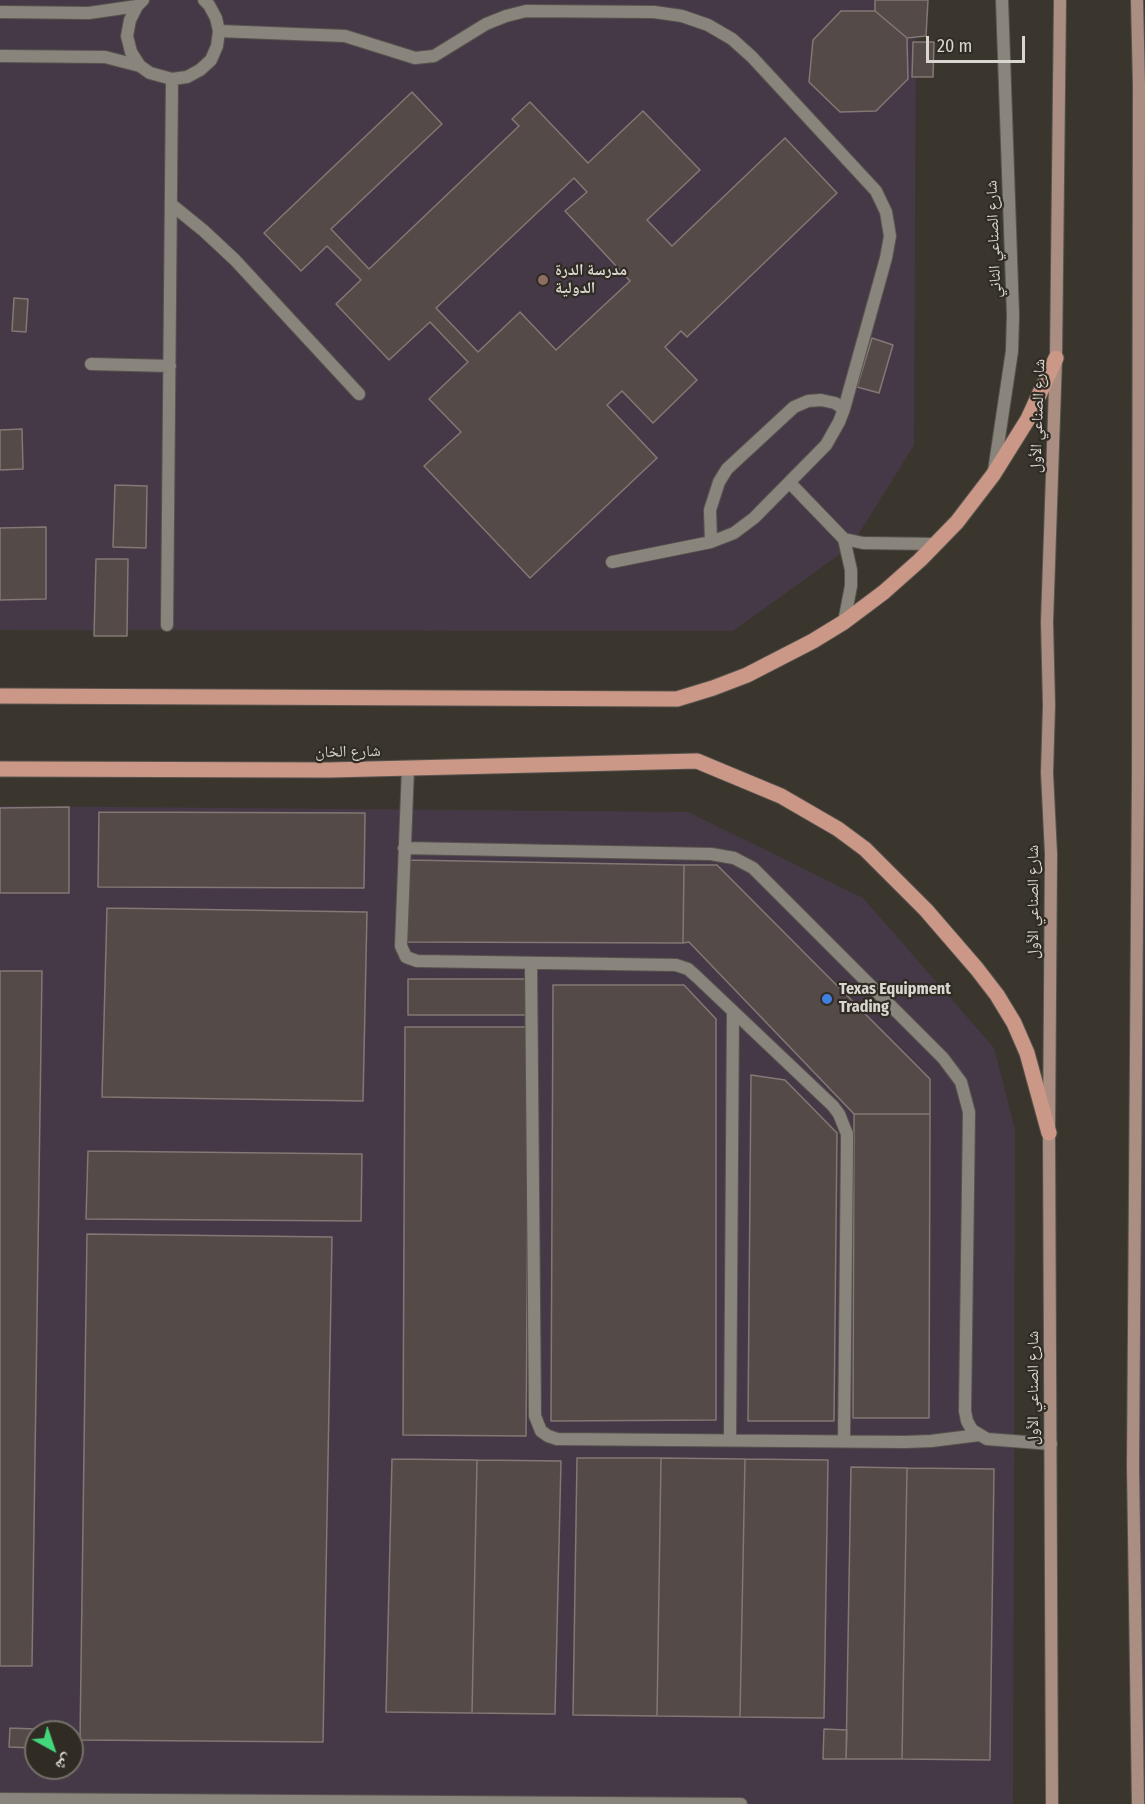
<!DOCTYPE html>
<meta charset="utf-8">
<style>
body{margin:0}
#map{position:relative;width:1145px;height:1804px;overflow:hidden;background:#3a362e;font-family:"Fira Sans Condensed","Noto Naskh Arabic",sans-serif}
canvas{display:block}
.north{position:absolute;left:24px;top:1720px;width:60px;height:60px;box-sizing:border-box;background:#302c24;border:2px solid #747069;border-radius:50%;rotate:140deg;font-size:16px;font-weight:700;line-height:24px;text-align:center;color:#d9d6d1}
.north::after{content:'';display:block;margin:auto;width:21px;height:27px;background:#43d77b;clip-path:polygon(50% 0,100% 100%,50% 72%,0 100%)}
.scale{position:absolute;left:926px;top:36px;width:99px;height:27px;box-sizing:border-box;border:3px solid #d9d6d1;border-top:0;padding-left:8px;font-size:18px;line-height:21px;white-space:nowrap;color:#d9d6d1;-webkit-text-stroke:4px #302c24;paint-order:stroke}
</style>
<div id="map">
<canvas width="1145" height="1804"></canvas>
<div class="north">ش</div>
<div class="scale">20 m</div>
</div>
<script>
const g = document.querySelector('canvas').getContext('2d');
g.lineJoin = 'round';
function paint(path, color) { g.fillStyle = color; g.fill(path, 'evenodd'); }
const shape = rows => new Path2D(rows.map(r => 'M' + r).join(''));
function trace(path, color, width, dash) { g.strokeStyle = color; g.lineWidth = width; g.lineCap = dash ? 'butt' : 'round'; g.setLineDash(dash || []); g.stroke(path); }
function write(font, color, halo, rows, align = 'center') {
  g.font = font + ' "Fira Sans Condensed","Noto Naskh Arabic",sans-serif'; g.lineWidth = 4.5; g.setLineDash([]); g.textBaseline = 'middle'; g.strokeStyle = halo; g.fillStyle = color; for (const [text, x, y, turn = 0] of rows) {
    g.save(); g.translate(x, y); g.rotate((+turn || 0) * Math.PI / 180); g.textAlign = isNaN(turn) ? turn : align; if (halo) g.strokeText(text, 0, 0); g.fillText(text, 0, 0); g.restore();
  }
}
const industrial = shape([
 [0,0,916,0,914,445,851,546,733,631,0,630],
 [1131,803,1145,803,1145,1804,1133,1804],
 [0,806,688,812,863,898,994,1048,1015,1130,1013,1804,0,1804],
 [36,1732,72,1732,72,1768,36,1768]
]);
const building = shape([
 [875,0,928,0,926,36,907,38,875,11,875,0],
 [841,11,875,11,907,38,908,79,876,111,840,112,809,82,813,40,841,11],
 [913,42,934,42,933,77,912,77,913,42],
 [412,92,442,124,331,229,369,269,519,126,512,119,530,102,588,163,643,111,700,170,647,220,672,246,785,138,837,193,687,337,681,331,665,347,697,380,653,423,622,391,607,405,657,458,530,578,424,466,461,432,429,399,468,362,430,322,389,360,336,304,361,280,327,246,301,271,264,233,412,92],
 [574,178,587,192,565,211,630,281,556,350,520,312,478,352,436,308,574,178],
 [14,298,28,299,26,332,12,331,14,298],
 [872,338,893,345,879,393,857,387,872,338],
 [22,429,23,469,0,470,0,430,22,429],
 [115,485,147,486,146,548,113,547,115,485],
 [46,527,46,599,0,600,0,528,46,527],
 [96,559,128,559,127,636,94,636,96,559],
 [69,807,69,893,0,893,0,808,69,807],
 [99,812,365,813,364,888,98,887,99,812],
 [407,860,684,865,683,943,405,942,407,860],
 [684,865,717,865,930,1079,930,1114,854,1114,689,942,683,943,684,865],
 [107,908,367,912,363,1101,102,1097,107,908],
 [0,971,42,971,32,1666,0,1666,0,971],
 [408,979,529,979,529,1015,408,1015,408,979],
 [553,985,684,985,716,1019,716,1420,551,1421,553,985],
 [405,1027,529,1027,526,1436,403,1435,405,1027],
 [751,1075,785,1080,837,1133,834,1421,748,1421,751,1075],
 [854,1114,930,1114,929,1418,853,1418,854,1114],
 [88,1151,362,1154,361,1221,86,1219,88,1151],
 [87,1234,332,1237,323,1742,80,1740,87,1234],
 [577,1458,661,1458,657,1716,573,1715,577,1458],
 [661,1458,745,1459,740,1717,657,1716,661,1458],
 [392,1459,477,1460,472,1713,386,1712,392,1459],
 [745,1459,828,1460,824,1718,740,1717,745,1459],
 [477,1460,561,1461,555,1714,472,1713,477,1460],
 [851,1467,907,1468,902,1759,846,1759,851,1467],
 [907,1468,994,1469,990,1760,902,1759,907,1468],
 [10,1728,35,1729,34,1748,9,1747,10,1728],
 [824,1729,847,1730,846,1759,823,1759,824,1729]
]);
const service = shape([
 [143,0,137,6,130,20,127,36,131,52,140,66,150,73,172,79,187,77,200,70,211,60,217,46,219,31,216,18,209,5,204,0],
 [0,12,89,13,137,6],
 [219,31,345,36,415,58,434,56,486,24,506,16,526,11,654,12,682,16,708,25,732,39,752,57,876,191,886,212,890,236,886,258,844,409,839,422,826,445,754,518,734,533,711,542,612,562],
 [0,56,105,57,140,66],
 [172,205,204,231,235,260,359,394],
 [91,364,170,366],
 [790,483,844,539,851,570,851,586,844,622],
 [844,539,863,543,936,544],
 [711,542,710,510,719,482,727,469,794,407,808,401,821,400,835,403,844,409],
 [167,625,172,79],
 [408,768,401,946,406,957,417,961,676,965,688,969,697,977,833,1106,839,1114,847,1134,847,1145,844,1441],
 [404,848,711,854,734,858,753,868,943,1058,961,1082,969,1112,965,1411,967,1421,972,1430,987,1439,1051,1444],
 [531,963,535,1416,541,1431,548,1436,557,1439,905,1442,931,1441,979,1435],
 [730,1440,733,1011],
 [0,1799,741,1804]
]);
const minor = shape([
 [994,471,1012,351,1013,315,1002,0]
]);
const secondary = shape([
 [1137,0,1139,85,1138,776,1133,1466,1138,1804],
 [1052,1804,1049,1133,1051,854,1047,773,1049,705,1047,622,1056,358,1060,0]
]);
const primary = shape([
 [0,696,677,699,713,688,747,675,813,641,844,622,884,592,920,560,957,522,993,475,1028,419,1056,358],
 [0,769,329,770,697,761,781,796,838,829,865,849,926,910,977,969,997,995,1014,1023,1027,1053,1049,1133]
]);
const markers = [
 [543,280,6,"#8d6e63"],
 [827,999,6,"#3f7fe0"]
];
const streetNames = [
 ["شارع الصناعي الثاني",994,239,-92],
 ["شارع الصناعي الأول",1038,416,-88],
 ["شارع الخان",348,752,-1],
 ["شارع الصناعي الأول",1034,902,-90],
 ["شارع الصناعي الأول",1034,1388,-90]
];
const poiNames = [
 ["مدرسة الدرة",555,271],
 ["الدولية",555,289],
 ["Texas Equipment",839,990],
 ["Trading",839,1008]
];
paint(industrial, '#463947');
paint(building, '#544a47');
trace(building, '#837874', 1.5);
trace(service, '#58544e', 14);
trace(minor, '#58544e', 14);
trace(secondary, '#58544e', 14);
trace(primary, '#58544e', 17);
trace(service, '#8a857c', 12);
trace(minor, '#8a857c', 12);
trace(secondary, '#aa8e82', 12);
trace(primary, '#cb9888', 15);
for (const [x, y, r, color] of markers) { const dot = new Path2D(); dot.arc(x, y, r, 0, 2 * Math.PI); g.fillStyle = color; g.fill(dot); trace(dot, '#302c24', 2); }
write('16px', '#d9d6d1', '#302c24', streetNames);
write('bold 16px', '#d9d6d1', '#302c24', poiNames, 'left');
</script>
